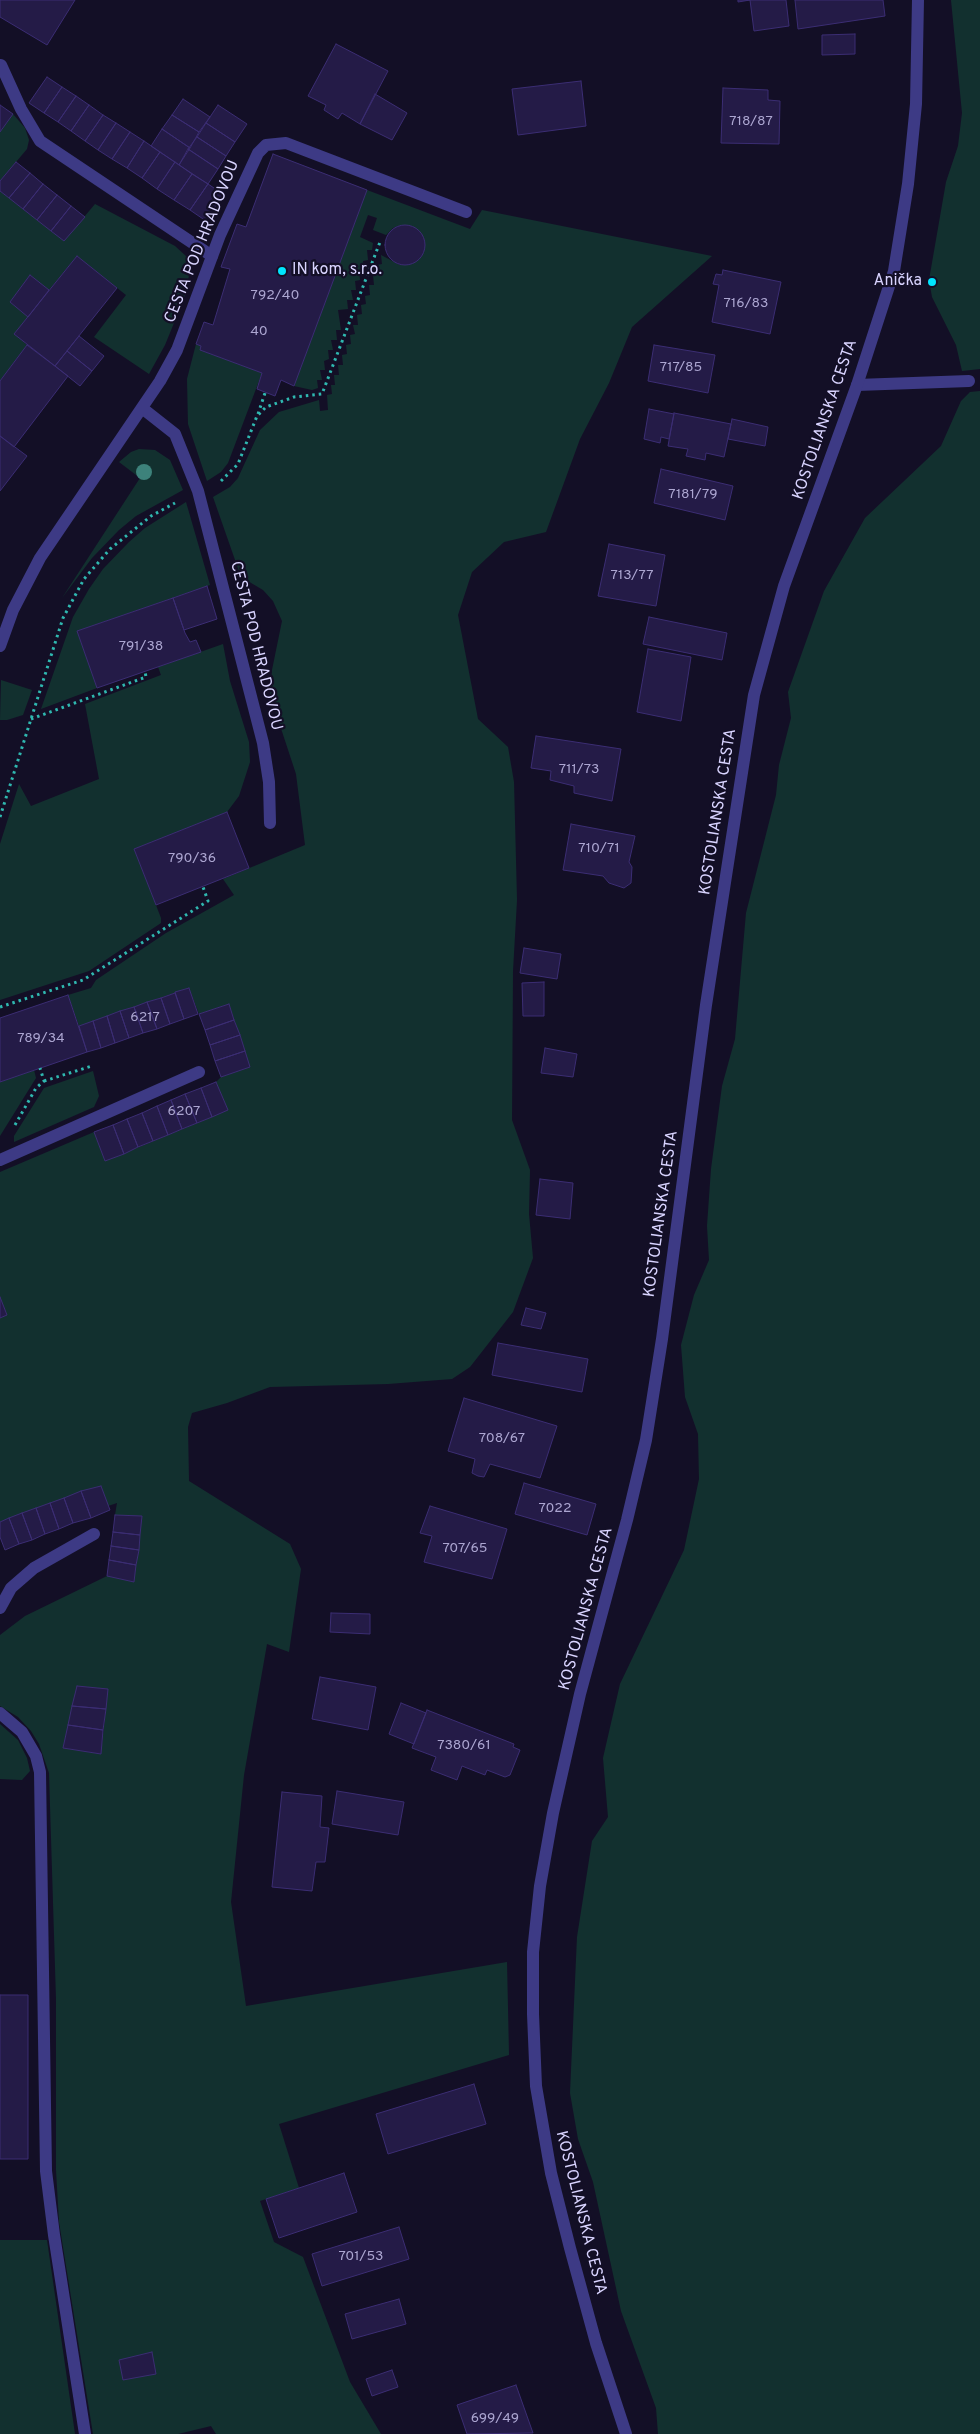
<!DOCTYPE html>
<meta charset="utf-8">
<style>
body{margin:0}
canvas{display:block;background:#130f26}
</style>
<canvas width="980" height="2434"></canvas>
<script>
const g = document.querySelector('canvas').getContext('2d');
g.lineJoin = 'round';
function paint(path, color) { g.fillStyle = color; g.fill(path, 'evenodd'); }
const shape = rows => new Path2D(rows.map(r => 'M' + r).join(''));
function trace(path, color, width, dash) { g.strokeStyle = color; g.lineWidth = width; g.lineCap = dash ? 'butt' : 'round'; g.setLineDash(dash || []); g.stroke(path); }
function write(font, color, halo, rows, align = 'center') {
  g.font = font + ' Overpass,sans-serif'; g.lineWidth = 4.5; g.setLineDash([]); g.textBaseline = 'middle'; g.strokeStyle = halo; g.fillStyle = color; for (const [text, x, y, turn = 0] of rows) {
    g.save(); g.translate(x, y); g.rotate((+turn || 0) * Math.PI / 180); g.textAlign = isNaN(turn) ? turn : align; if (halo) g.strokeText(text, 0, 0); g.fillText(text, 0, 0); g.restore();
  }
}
const green = shape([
 [951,0,980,0,980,369,962,371,956,345,932,297,929,280,946,182,958,146,962,113],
 [13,114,25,128,29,140,27,149,0,181,0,132],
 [367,190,470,229,482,210,712,256,632,327,609,383,580,439,546,532,504,542,472,572,458,615,478,719,508,747,514,782,517,900,513,971,512,1120,530,1170,529,1214,533,1258,513,1312,470,1367,452,1379,388,1384,270,1387,227,1403,192,1413,188,1427,189,1481,290,1544,301,1569,289,1652,267,1644,244,1775,231,1902,246,2006,507,1962,509,2055,279,2124,299,2188,260,2201,274,2242,303,2257,350,2382,381,2434,216,2434,211,2426,178,2434,93,2434,59,2222,56,2170,56,1999,49,1773,39,1744,31,1731,18,1717,0,1706,0,1635,25,1616,107,1576,134,1582,142,1517,115,1515,117,1503,108,1506,101,1486,0,1522,0,1172,94,1132,105,1161,212,1117,228,1110,216,1082,221,1077,250,1067,229,1004,199,1014,189,988,79,1026,68,995,91,988,96,980,166,933,234,895,223,879,305,845,296,774,270,695,272,670,282,621,273,601,263,590,241,577,213,497,230,487,238,478,260,430,279,412,319,400,320,411,328,410,327,395,332,394,331,385,335,385,334,375,339,375,338,365,343,365,342,355,347,354,346,345,351,344,350,335,355,334,353,325,358,325,357,315,362,314,361,305,366,304,365,296,370,295,369,285,374,285,373,275,378,275,377,265,382,264,381,255,400,265,412,263,422,256,425,244,419,231,411,226,401,225,393,228,386,235,373,230,377,218,368,215,360,237,373,243,372,250,367,250,368,260,363,261,364,270,359,271,360,280,355,281,356,290,351,290,353,300,347,300,348,309,338,310,341,330,336,330,337,340,331,340,333,350,328,350,329,359,324,361,325,370,320,370,322,380,317,380,318,388,312,390,294,386],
 [77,1686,108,1689,101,1754,63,1748],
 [0,191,64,241,95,204,175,246,187,257,190,270,185,296,165,345,149,374,94,337,126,295,77,256,49,290,30,275,10,302,28,317,15,334,27,345,0,381],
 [196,344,201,346,200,350,262,373,228,463,221,472,207,481,188,424,187,379],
 [980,391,980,2434,658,2434,656,2408,621,2311,593,2182,578,2139,570,2093,577,1937,592,1841,608,1817,603,1758,620,1684,684,1550,699,1479,698,1434,685,1397,681,1345,694,1295,709,1260,707,1226,711,1169,722,1086,735,1039,746,913,776,795,779,765,791,718,788,692,824,591,865,518,941,446,961,401,970,392],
 [139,449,155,450,170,460,183,490,136,516,119,530,92,558,62,598,140,478,119,462,131,452],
 [186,502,210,585,77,631,97,688,41,709,73,617,89,589,103,569,129,542,145,528],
 [223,644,230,681,249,742,250,762,239,796,227,812,134,849,161,918,161,923,89,971,0,1000,0,844,19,784,31,806,99,779,85,704,161,675,158,667],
 [1,680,32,690,23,715,7,720,0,720],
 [34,1070,36,1078,0,1136,0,1082],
 [93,1071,99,1096,94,1107,14,1142,14,1136,44,1088],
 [0,1724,18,1740,27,1758,30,1771,22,1780,0,1779],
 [0,2240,47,2240,75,2434,0,2434]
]);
const building = shape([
 [0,0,75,0,47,45,0,17,0,0],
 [738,0,786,0,789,26,754,31,750,0,738,2,738,0],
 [795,0,883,0,885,16,798,29,795,0],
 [855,34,855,54,822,55,822,35,855,34],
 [336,44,388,71,360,124,342,113,338,119,324,110,326,105,308,96,336,44],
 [47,77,62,87,44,113,29,103,47,77],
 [581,81,586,126,518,135,512,89,581,81],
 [62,87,76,96,58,122,44,113,62,87],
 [723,88,768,90,768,100,780,101,779,144,721,143,723,88],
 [375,94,407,113,392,140,360,124,375,94],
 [76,96,89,105,71,131,58,122,76,96],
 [183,99,210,117,199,132,172,115,183,99],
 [0,105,13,114,0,132,0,105],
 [89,105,103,115,85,141,71,131,89,105],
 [218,105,247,124,235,142,206,123,218,105],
 [103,115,116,123,98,150,85,141,103,115],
 [172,115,199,132,190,148,162,129,172,115],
 [116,123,130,132,112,159,98,150,116,123],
 [206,123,235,142,226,156,197,137,206,123],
 [162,129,190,148,179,165,151,146,162,129],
 [130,132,144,141,127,168,112,159,130,132],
 [197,137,226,156,218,169,188,149,197,137],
 [144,141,160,152,142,178,127,168,144,141],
 [188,149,218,169,208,184,179,165,188,149],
 [160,152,175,162,157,189,142,178,160,152],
 [273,154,367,190,294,386,281,380,275,396,257,389,262,373,200,350,201,346,196,344,204,322,213,325,230,269,221,267,237,224,246,227,273,154],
 [16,162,30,173,9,198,0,191,0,181,16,162],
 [175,162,192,174,174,200,157,189,175,162],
 [30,173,43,184,23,209,9,198,30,173],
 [192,174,208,184,190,210,174,200,192,174],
 [43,184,57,195,37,220,23,209,43,184],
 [208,184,223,194,206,221,190,210,208,184],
 [57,195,71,206,51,231,37,220,57,195],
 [71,206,85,217,64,241,51,231,71,206],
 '385 245a20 20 0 1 1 40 0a20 20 0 1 1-40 0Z',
 [77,256,117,288,55,366,14,334,77,256],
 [723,270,781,282,770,334,712,322,719,285,713,284,716,274,722,275,723,270],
 [30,275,49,290,28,317,10,302,30,275],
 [79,336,104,356,92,371,67,351,79,336],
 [27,345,68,376,14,447,0,436,0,381,27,345],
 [654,345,715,355,708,393,648,381,654,345],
 [67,351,92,371,80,386,55,366,67,351],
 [649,409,674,414,669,439,661,437,660,443,644,439,649,409],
 [674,413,731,424,724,457,706,453,705,460,686,456,688,449,668,446,674,413],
 [732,419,768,427,765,446,728,439,732,419],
 [0,436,27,456,0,491,0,436],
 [661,469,733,486,725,520,654,503,661,469],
 [609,544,665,555,656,606,598,596,609,544],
 [207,586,217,619,184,630,173,598,207,586],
 [173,598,185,633,190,642,196,640,201,652,97,688,77,631,173,598],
 [649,617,727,633,722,660,643,644,649,617],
 [648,649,691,657,681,721,637,712,648,649],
 [536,736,621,749,612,801,574,793,574,786,550,780,551,771,531,768,536,736],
 [227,812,249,868,156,905,134,849,227,812],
 [571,824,635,836,629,862,632,867,631,883,624,888,609,883,603,876,563,870,571,824],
 [524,948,561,954,557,979,520,973,524,948],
 [544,982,544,1016,523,1016,522,983,544,982],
 [189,988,198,1014,184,1019,175,992,189,988],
 [175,993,184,1019,170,1024,161,998,175,993],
 [68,995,87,1052,0,1082,0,1018,68,995],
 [161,998,170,1024,157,1029,147,1002,161,998],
 [147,1002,157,1029,143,1033,134,1007,147,1002],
 [229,1004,234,1020,205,1030,199,1014,229,1004],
 [134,1007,143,1033,129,1038,120,1011,134,1007],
 [120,1011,129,1038,115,1043,107,1016,120,1011],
 [107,1016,115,1043,101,1048,93,1021,107,1016],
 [234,1020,240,1035,210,1045,205,1030,234,1020],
 [93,1021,101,1048,87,1052,79,1026,93,1021],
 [240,1035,245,1051,215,1061,210,1045,240,1035],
 [545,1048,577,1054,573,1077,541,1073,545,1048],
 [245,1051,250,1067,221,1077,215,1061,245,1051],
 [216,1082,228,1110,212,1117,201,1088,216,1082],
 [201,1088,212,1117,197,1123,185,1094,201,1088],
 [185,1094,197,1123,182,1129,171,1100,185,1094],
 [171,1100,182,1129,168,1135,157,1106,171,1100],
 [157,1106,168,1135,153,1141,142,1113,157,1106],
 [142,1113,153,1141,138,1147,127,1119,142,1113],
 [127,1119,138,1147,124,1154,113,1125,127,1119],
 [113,1125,124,1154,105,1161,94,1132,113,1125],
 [540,1179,573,1183,570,1219,536,1215,540,1179],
 [0,1297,7,1315,0,1318,0,1297],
 [526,1308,546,1313,541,1329,521,1325,526,1308],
 [498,1343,588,1359,582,1392,492,1375,498,1343],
 [464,1398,557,1426,540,1478,490,1464,484,1477,478,1476,472,1473,475,1459,448,1451,464,1398],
 [524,1483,596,1504,587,1535,515,1514,524,1483],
 [101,1486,110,1510,91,1518,81,1491,101,1486],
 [81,1491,91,1518,73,1523,64,1498,81,1491],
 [64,1498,73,1523,59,1529,50,1503,64,1498],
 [50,1503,59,1529,45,1534,36,1508,50,1503],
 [430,1506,507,1529,492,1579,424,1562,432,1536,420,1533,430,1506],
 [36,1508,45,1534,32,1540,22,1513,36,1508],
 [22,1513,32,1540,19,1544,9,1518,22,1513],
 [115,1515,142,1516,140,1535,113,1532,115,1515],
 [9,1518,19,1544,5,1550,0,1537,0,1522,9,1518],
 [113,1532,140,1535,139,1550,111,1546,113,1532],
 [111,1546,139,1550,136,1565,109,1560,111,1546],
 [109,1560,136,1565,134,1582,107,1576,109,1560],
 [331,1613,370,1614,370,1634,330,1632,331,1613],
 [320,1677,376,1687,368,1730,312,1719,320,1677],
 [77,1686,108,1689,106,1709,72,1706,77,1686],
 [401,1703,426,1713,414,1744,389,1734,401,1703],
 [72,1706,106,1709,103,1730,68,1725,72,1706],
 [427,1710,514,1744,513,1747,520,1750,510,1775,505,1777,487,1770,485,1775,462,1766,457,1780,431,1770,436,1757,412,1748,427,1710],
 [68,1725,103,1730,101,1754,63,1748,68,1725],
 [337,1791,404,1802,398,1835,332,1824,337,1791],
 [282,1792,322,1796,320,1827,329,1828,325,1862,316,1862,312,1891,272,1887,282,1792],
 [0,1995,28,1995,28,2159,0,2159,0,1995],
 [474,2084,486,2124,388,2154,376,2114,474,2084],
 [344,2173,357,2212,279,2238,266,2199,344,2173],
 [399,2227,409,2259,322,2286,312,2254,399,2227],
 [399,2299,406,2324,352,2339,345,2314,399,2299],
 [152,2352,156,2374,123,2380,119,2360,152,2352],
 [392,2370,398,2387,372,2396,366,2379,392,2370],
 [516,2385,533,2433,467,2434,457,2405,516,2385]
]);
const path = shape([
 [258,414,265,393],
 [221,481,238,464,257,416,266,407,294,397,322,394,380,242],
 [31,719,146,677,145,671],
 [0,817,63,618,84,579,110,549,151,516,175,503],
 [0,1007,83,980,208,901,203,887],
 [44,1081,92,1066],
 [15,1125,36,1088,44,1081,40,1068]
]);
const service = shape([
 [1,65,21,109,40,141,212,256],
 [857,385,969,381],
 [0,1160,199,1072],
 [0,1608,11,1588,34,1568,94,1534],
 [0,1713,22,1732,36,1756,40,1772,46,2171,54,2235,85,2434]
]);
const minor = shape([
 [142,408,175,434,198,491,263,743,269,782,270,823],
 [0,646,13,610,40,558,160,381,177,350,220,235,258,153,266,145,286,143,466,212]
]);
const tertiary = shape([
 [626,2434,596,2343,570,2248,551,2173,536,2086,533,2014,533,1952,540,1886,553,1813,580,1694,627,1520,646,1440,662,1339,706,1005,754,695,784,586,857,385,894,271,908,184,916,104,918,0]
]);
const trees = [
 [144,472]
];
const markers = [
 [282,271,5,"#00e5ff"],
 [932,282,5,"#00e5ff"]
];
const numberNames = [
 ["718/87",751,122],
 ["792/40",275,296],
 ["716/83",746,304],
 ["40",259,332],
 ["717/85",681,368],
 ["7181/79",693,495],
 ["713/77",632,576],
 ["791/38",141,647],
 ["711/73",579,770],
 ["710/71",599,849],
 ["790/36",192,859],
 ["6217",145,1018],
 ["789/34",41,1039],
 ["6207",184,1112],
 ["708/67",502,1439],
 ["7022",555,1509],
 ["707/65",465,1549],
 ["7380/61",464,1746],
 ["701/53",361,2257],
 ["699/49",495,2419]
];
const streetNames = [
 ["CESTA POD HRADOVOU",203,242,-68],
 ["KOSTOLIANSKA CESTA",826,420,-71],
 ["CESTA POD HRADOVOU",255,646,76],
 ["KOSTOLIANSKA CESTA",719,812,-81],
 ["KOSTOLIANSKA CESTA",662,1214,-82],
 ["KOSTOLIANSKA CESTA",587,1609,-75],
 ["KOSTOLIANSKA CESTA",580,2213,76]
];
const poiNames = [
 ["IN kom, s.r.o.",292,271],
 ["Anička",922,282,"right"]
];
paint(green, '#12302f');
paint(building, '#241b47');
trace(building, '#3b2d73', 1);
trace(path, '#2fb8b0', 3, [2.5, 4]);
trace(service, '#3d3a85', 12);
trace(minor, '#3d3a85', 12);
trace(tertiary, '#3d3a85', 12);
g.fillStyle = '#3d827b';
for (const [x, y] of trees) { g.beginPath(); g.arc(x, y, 8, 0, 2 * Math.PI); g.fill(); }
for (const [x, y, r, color] of markers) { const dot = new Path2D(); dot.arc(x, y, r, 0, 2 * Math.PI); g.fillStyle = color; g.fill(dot); trace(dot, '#130f26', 2); }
write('14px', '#aca6d1', null, numberNames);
write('16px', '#d9d4ff', '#130f26', streetNames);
write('16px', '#d9d4ff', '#130f26', poiNames, 'left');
</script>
